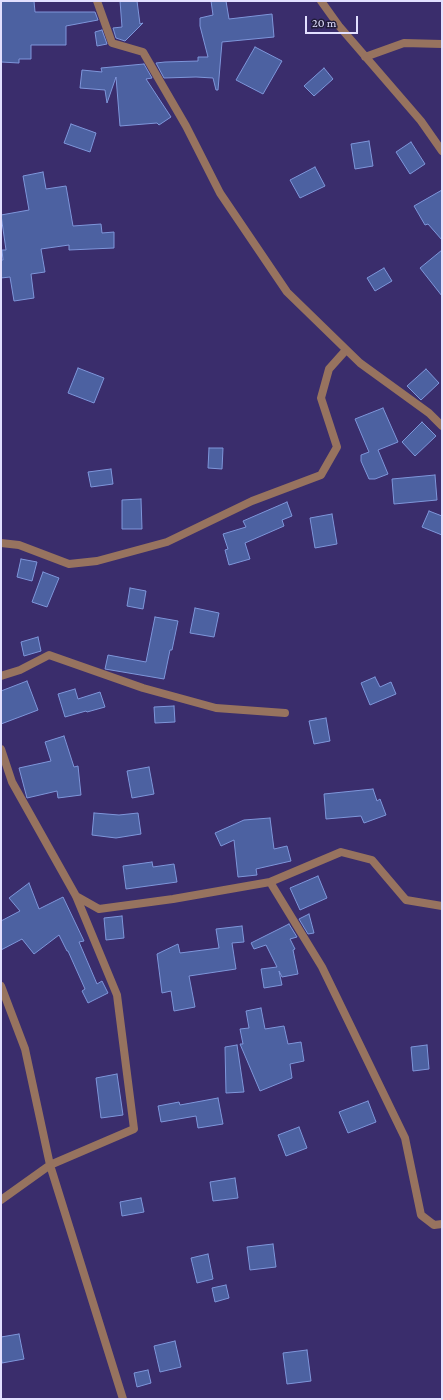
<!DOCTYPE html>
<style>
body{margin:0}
#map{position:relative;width:443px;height:1400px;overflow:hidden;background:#3a2d6c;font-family:"Crimson Pro",serif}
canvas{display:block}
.frame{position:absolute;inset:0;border:2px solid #e2e0ff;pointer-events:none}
.scale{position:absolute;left:305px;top:16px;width:53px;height:18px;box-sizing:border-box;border:2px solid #e2e0ff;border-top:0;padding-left:5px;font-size:12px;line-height:14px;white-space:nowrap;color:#e2e0ff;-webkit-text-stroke:3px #211c39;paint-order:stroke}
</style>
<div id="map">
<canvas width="443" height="1400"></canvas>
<div class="frame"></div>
<div class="scale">20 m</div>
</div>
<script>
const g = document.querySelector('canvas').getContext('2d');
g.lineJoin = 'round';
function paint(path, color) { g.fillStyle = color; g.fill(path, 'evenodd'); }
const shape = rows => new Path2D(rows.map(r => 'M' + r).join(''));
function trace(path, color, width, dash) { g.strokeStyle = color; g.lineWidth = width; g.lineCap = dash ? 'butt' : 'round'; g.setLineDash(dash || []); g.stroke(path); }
const building = shape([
 [1,1,34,1,35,12,95,12,98,20,66,26,66,45,31,45,31,59,19,59,19,63,1,62,1,1],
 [120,1,137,1,140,24,143,23,125,41,116,38,113,28,122,27,120,1],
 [211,1,226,1,229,19,272,14,274,37,222,42,218,90,216,90,213,78,196,77,164,78,156,63,165,62,198,61,198,57,208,57,200,26,200,18,213,15,211,1],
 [102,30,107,44,97,46,95,32,102,30],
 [255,47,282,61,263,94,236,80,255,47],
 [144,64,152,78,146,79,171,117,159,125,157,123,120,126,116,77,107,103,105,90,80,88,82,70,102,72,101,68,144,64],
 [324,68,333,79,314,96,304,86,324,68],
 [71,124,96,133,90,152,64,143,71,124],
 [369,141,373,166,355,169,351,144,369,141],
 [411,142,425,164,410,174,396,152,411,142],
 [315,167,325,186,300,198,290,180,315,167],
 [43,172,46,189,66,186,73,226,101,224,102,233,114,232,114,248,69,250,69,245,41,249,45,272,31,274,34,298,14,301,10,277,1,278,1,260,3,260,2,250,6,250,1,215,29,210,23,176,43,172],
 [442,190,442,240,428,224,425,225,414,206,442,190],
 [442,250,442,296,420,268,442,250],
 [384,268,392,281,375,291,367,278,384,268],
 [78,368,104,378,94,403,68,393,78,368],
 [426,369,439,383,421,400,407,386,426,369],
 [383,408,398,442,378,450,388,474,375,479,369,479,361,461,361,455,369,452,355,419,383,408],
 [422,422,436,436,415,456,402,442,422,422],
 [209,448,223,448,222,469,208,468,209,448],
 [111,469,113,484,91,487,88,472,111,469],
 [435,475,437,500,394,504,392,479,435,475],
 [141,499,142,529,122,529,122,500,141,499],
 [287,502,292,516,282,520,284,526,245,543,250,559,229,565,225,550,228,549,223,534,246,527,243,521,287,502],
 [429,511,442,516,442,535,422,527,429,511],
 [332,514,337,544,315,548,310,518,332,514],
 [21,559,37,562,32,581,17,577,21,559],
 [43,572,59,578,47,607,32,602,43,572],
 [130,588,146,591,143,609,127,606,130,588],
 [195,608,219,613,214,637,190,633,195,608],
 [155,617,178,621,172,650,170,650,164,679,105,669,108,655,146,662,155,617],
 [38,637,41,651,24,656,21,642,38,637],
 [375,677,380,687,391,682,396,694,370,705,361,683,375,677],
 [27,681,38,710,1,724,1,691,27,681],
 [75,689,78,699,100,692,105,707,87,712,86,711,65,717,58,694,75,689],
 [174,706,175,722,155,723,154,707,174,706],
 [326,718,330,741,314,744,309,721,326,718],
 [64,736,74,767,78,766,81,795,58,798,57,791,27,798,19,768,51,761,45,742,64,736],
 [149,767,154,794,132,798,127,771,149,767],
 [373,789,377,801,380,799,386,815,364,823,361,816,326,819,324,794,373,789],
 [94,813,119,815,138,813,141,834,116,838,92,835,94,813],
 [270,818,274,849,287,846,291,861,256,869,257,875,238,877,234,840,221,846,215,833,244,820,270,818],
 [152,862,153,867,174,864,177,882,126,889,123,866,152,862],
 [318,876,327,898,300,910,290,888,318,876],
 [29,883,39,909,63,897,84,941,79,942,97,984,102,981,108,993,88,1003,82,991,85,989,68,951,67,951,59,935,34,954,22,939,1,950,1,921,20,911,9,898,29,883],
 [309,914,314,933,308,934,299,919,309,914],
 [122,916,124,938,106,940,104,918,122,916],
 [289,924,297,937,290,939,295,949,293,950,298,974,282,977,279,971,282,985,264,988,261,969,277,967,266,945,254,949,251,943,289,924],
 [242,926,244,942,232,943,236,969,189,976,195,1007,174,1011,171,991,162,993,157,954,178,944,180,953,219,948,216,929,242,926],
 [261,1008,265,1029,284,1026,288,1044,301,1042,304,1061,290,1064,292,1078,260,1091,240,1044,243,1044,240,1029,249,1028,246,1011,261,1008],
 [237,1045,244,1092,226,1093,225,1047,237,1045],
 [427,1045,429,1069,413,1071,411,1047,427,1045],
 [117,1074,123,1115,101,1118,96,1078,117,1074],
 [218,1098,223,1124,198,1128,196,1116,161,1122,158,1106,179,1102,180,1105,218,1098],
 [368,1101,376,1122,348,1133,339,1112,368,1101],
 [299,1127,307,1148,286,1156,278,1135,299,1127],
 [235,1178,238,1198,213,1201,210,1182,235,1178],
 [141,1198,144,1212,122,1216,120,1202,141,1198],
 [273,1244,276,1267,250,1270,247,1247,273,1244],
 [208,1254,213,1279,197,1283,191,1258,208,1254],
 [226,1285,229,1298,215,1302,212,1288,226,1285],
 [19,1334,24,1359,2,1363,1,1355,1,1337,19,1334],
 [175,1341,181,1367,160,1372,154,1346,175,1341],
 [307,1350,311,1381,287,1384,283,1353,307,1350],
 [148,1370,151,1383,137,1387,134,1373,148,1370]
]);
const street = shape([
 [97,1,112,43,143,52,186,126,220,193,287,292,360,363,429,413,442,426],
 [321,1,339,26,421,121,442,151],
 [365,57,404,43,442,44],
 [1,543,19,545,69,564,97,561,167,542,252,501,321,475,337,447,321,398,329,369,346,350],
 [1,676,20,670,49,655,143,688,216,708,285,713],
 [1,749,12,782,76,896,117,995,134,1129,50,1165,1,1200],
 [270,882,322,967,405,1138,421,1215,434,1225,442,1224],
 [76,896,99,909,173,899,270,882,341,852,372,860,406,900,442,906],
 [1,986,25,1049,50,1165,123,1399]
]);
paint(building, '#4c61a1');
trace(building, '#7e96da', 1);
trace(street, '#97735f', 8);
</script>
